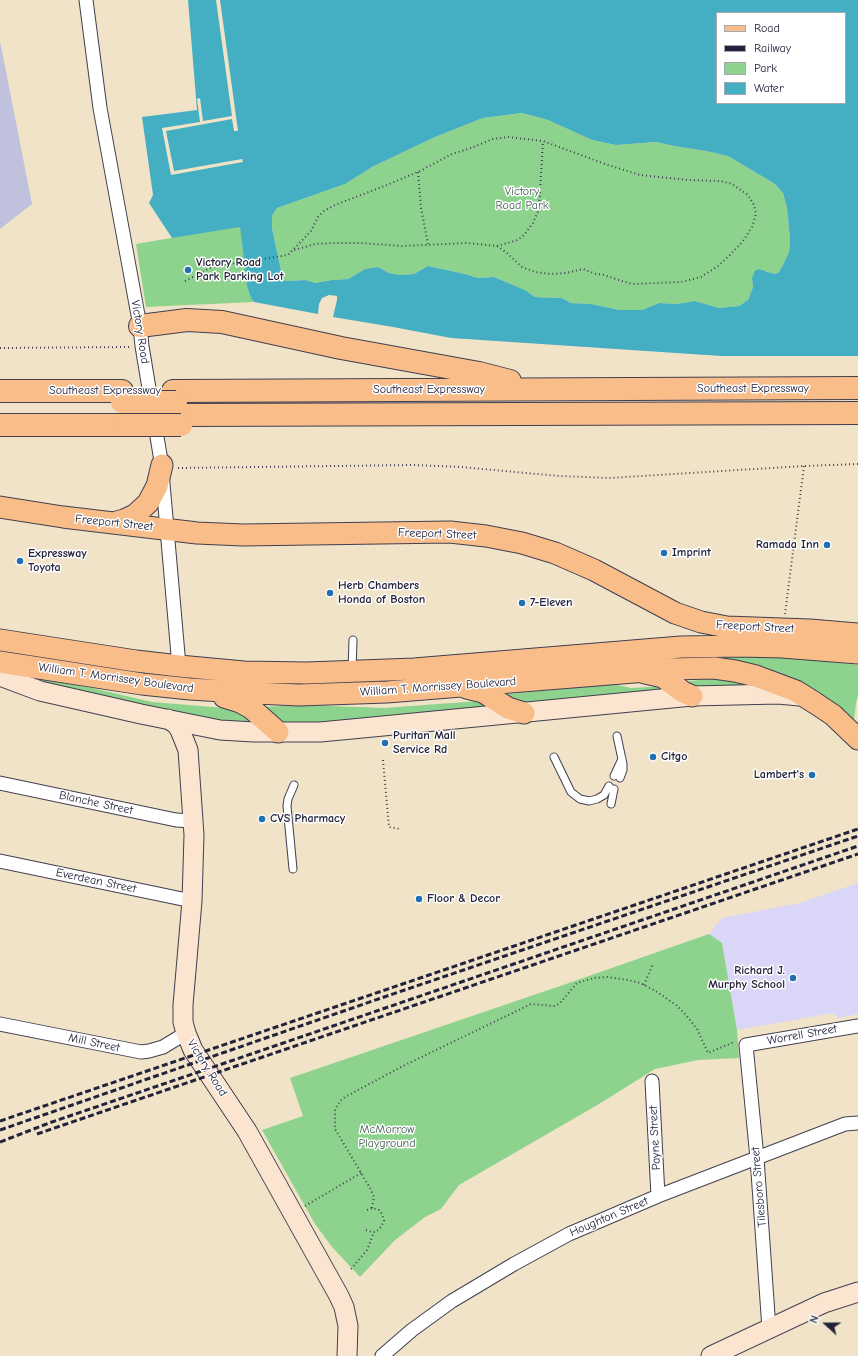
<!DOCTYPE html>
<style>
body{margin:0}
#map{position:relative;width:858px;height:1356px;overflow:hidden;background:#f1e3c7;font-family:"Comic Neue",sans-serif}
canvas{display:block}
.legend{position:absolute;left:716px;top:12px;width:130px;height:92px;box-sizing:border-box;background:#fff;border:1px solid #a7a7b1;margin:0;padding:5px 7px;list-style:none;font-size:12px;color:#22223b}
.legend li{display:flex;align-items:center;gap:8px;height:20px}
.legend b{width:20px;border:1px solid #a7a7b1}
.north{position:absolute;left:806px;top:1304px;width:40px;height:40px;-webkit-text-stroke:3px #fff;paint-order:stroke;rotate:291deg;font-size:11px;font-weight:700;line-height:16px;text-align:center;color:#22223b}
.north::after{content:'';display:block;margin:auto;width:14px;height:18px;background:#22223b;clip-path:polygon(50% 0,100% 100%,50% 72%,0 100%)}
</style>
<div id="map">
<canvas width="858" height="1356"></canvas>
<ul class="legend">
<li><b style="height:5px;background:#f8bd89"></b>Road</li>
<li><b style="height:5px;background:#22223b"></b>Railway</li>
<li><b style="height:11px;background:#8ed38d"></b>Park</li>
<li><b style="height:11px;background:#44aec3"></b>Water</li>
</ul>
<div class="north">N</div>
</div>
<script>
const g = document.querySelector('canvas').getContext('2d');
g.lineJoin = 'round';
function paint(path, color) { g.fillStyle = color; g.fill(path, 'evenodd'); }
const shape = rows => new Path2D(rows.map(r => 'M' + r).join(''));
function trace(path, color, width, dash) { g.strokeStyle = color; g.lineWidth = width; g.lineCap = dash ? 'butt' : 'round'; g.setLineDash(dash || []); g.stroke(path); }
function write(font, color, halo, rows, align = 'center') {
  g.font = font + ' "Comic Neue",sans-serif'; g.lineWidth = 3; g.setLineDash([]); g.textBaseline = 'middle'; g.strokeStyle = halo; g.fillStyle = color; for (const [text, x, y, turn = 0] of rows) {
    g.save(); g.translate(x, y); g.rotate((+turn || 0) * Math.PI / 180); g.textAlign = isNaN(turn) ? turn : align; if (halo) g.strokeText(text, 0, 0); g.fillText(text, 0, 0); g.restore();
  }
}
const built = shape([
 [858,883,858,1014,839,1018,833,1013,737,1030,722,943,709,934,722,918,800,903]
]);
const industrial = shape([
 [0,41,32,204,0,229]
]);
const green = shape([
 [522,113,548,120,592,140,616,145,656,142,674,146,706,151,728,156,775,184,783,193,787,208,790,239,789,252,784,263,779,272,775,274,766,271,752,278,753,287,748,300,739,306,719,308,695,301,677,304,659,303,642,310,620,310,591,304,571,303,562,298,535,297,525,290,494,277,478,278,465,274,428,266,414,274,400,275,389,273,378,267,365,269,348,279,332,280,316,283,305,280,287,281,283,280,272,228,272,216,277,208,345,184,372,167,435,137,483,118],
 [240,226,247,286,251,298,254,302,146,307,136,244],
 [741,655,800,658,858,665,858,696,856,703,854,721,807,685,767,668,740,661,713,656],
 [17,675,92,688,152,702,237,709,258,723,223,723,93,695],
 [709,679,720,679,757,687,682,688,681,684,690,681],
 [613,684,631,688,666,686,670,691,516,706,507,697,509,694],
 [479,701,489,707,322,723,278,723,258,707,305,705,384,708],
 [709,934,722,943,737,1030,739,1058,698,1060,655,1069,599,1104,459,1185,441,1209,425,1217,395,1240,360,1277,332,1247,315,1224,262,1130,303,1116,290,1078,563,985]
]);
const water = shape([
 [188,0,858,0,858,356,721,356,451,338,393,327,333,317,337,300,337,296,329,295,322,298,319,304,318,314,254,302,251,298,247,286,240,227,172,238,149,203,153,195,142,117,197,110],
 [717,13,845,13,845,103,717,103],
 [522,113,548,120,592,140,616,145,656,142,674,146,706,151,728,156,775,184,783,193,787,208,790,239,789,252,784,263,779,272,775,274,758,269,755,271,752,278,753,287,748,300,739,306,719,308,695,301,677,304,659,303,642,310,620,310,591,304,571,303,562,298,535,297,525,290,494,277,478,278,465,274,428,266,414,274,400,275,389,273,378,267,365,269,348,279,332,280,316,283,305,280,287,281,283,280,272,228,272,216,277,208,345,184,372,167,435,137,483,118]
]);
const pier = shape([
 [216,0,220,0,238,131,234,131,232,119,166,131,174,171,242,159,243,162,171,175,162,128,200,122,197,99,200,98,203,121,232,116]
]);
const path = shape([
 [418,172,421,208,428,244],
 [497,246,518,240,525,234,533,223,539,209,543,141],
 [185,281,212,267,288,255,311,231,318,217,324,211,335,205,387,185,420,171,452,154,471,148,493,139,508,137,543,141,608,165,640,175,688,180,721,181,732,184,748,195,754,205,756,214,752,227,743,241,731,254,718,266,701,277,681,282,632,284,622,281,604,275,596,274,583,269,566,273,551,274,535,272,522,267,507,253,497,246,468,243,402,246,361,243,333,243,315,244,291,251],
 [0,348,130,347],
 [178,468,414,465,461,467,559,476,609,478,804,466,858,464],
 [785,614,804,466],
 [383,760,389,827,400,829],
 [644,985,653,964],
 [305,1206,361,1173],
 [372,1208,374,1197,370,1188,335,1129,335,1110,340,1101,345,1097,401,1067,531,1004,555,1006,560,1003,577,983,594,978,607,977,628,980,640,983,654,990,676,1005,686,1015,697,1029,708,1053,734,1042],
 [366,1230,372,1232,376,1232,381,1227,384,1221,382,1214,379,1210,372,1208,367,1210],
 [351,1269,367,1250,374,1232]
]);
const lane = shape([
 [352,670,353,640],
 [617,736,623,764,623,770,620,778],
 [554,757,571,792,580,799,589,801,597,799,604,795,609,786],
 [614,776,622,759],
 [611,804,614,789],
 [293,869,287,806,288,799,294,785]
]);
const street = shape([
 [86,0,100,108,140,326,142,346,161,461,179,666],
 [0,783,176,820,193,821],
 [0,861,192,901],
 [0,1024,141,1052,149,1051,163,1047,186,1033],
 [652,1081,658,1196],
 [769,1329,757,1158,746,1045,858,1026],
 [382,1356,412,1330,452,1301,514,1264,569,1234,658,1196,845,1124,858,1123]
]);
const secondary = shape([
 [0,676,40,691,141,714,220,730,254,732,320,732,352,729,692,696,778,694,800,696],
 [168,719,176,724,180,730,188,750,194,835,192,901,183,1005,183,1022,186,1033,193,1050,247,1131,339,1296,344,1307,348,1326,347,1356],
 [711,1356,824,1303,858,1292]
]);
const primary = shape([
 [0,507,63,517,197,533,243,535,450,532,486,536,522,543,555,553,594,570,675,613,701,622,727,627,810,630,858,634],
 [113,523,124,520,135,515,148,503,157,486,162,465],
 [0,640,136,661,179,666,244,672,307,673,414,669,681,647,741,646,782,647,858,653],
 [0,662,142,684,190,689,255,693,299,695,387,692,671,669,714,668,735,671,756,676,796,691,815,703,833,715,858,739],
 [645,673,663,677,683,692,692,696],
 [467,688,483,692,508,708,524,713],
 [224,697,240,702,251,708,278,732]
]);
const highway = shape([
 [140,326,187,320,222,322,341,348,479,373,510,381],
 [0,391,122,391],
 [173,391,858,388],
 [180,415,858,413],
 [0,425,125,425]
]);
const rail = shape([
 [0,1121,858,829],
 [0,1130,387,996,858,836],
 [37,1134,858,854],
 [0,1142,49,1123,222,1064,858,846]
]);
const highwayBridge = shape([
 [122,402,176,402],
 [125,425,181,425]
]);
const markers = [
 [188,270,4,"#1f6fb2"],
 [827,545,4,"#1f6fb2"],
 [664,553,4,"#1f6fb2"],
 [20,561,4,"#1f6fb2"],
 [330,593,4,"#1f6fb2"],
 [522,603,4,"#1f6fb2"],
 [385,743,4,"#1f6fb2"],
 [653,757,4,"#1f6fb2"],
 [812,775,4,"#1f6fb2"],
 [262,819,4,"#1f6fb2"],
 [419,899,4,"#1f6fb2"],
 [793,978,4,"#1f6fb2"]
];
const parkNames = [
 ["Victory",522,192],
 ["Road Park",522,206],
 ["McMorrow",387,1130],
 ["Playground",387,1144]
];
const poiNames = [
 ["Victory Road",196,263],
 ["Park Parking Lot",196,277],
 ["Ramada Inn",819,545,"right"],
 ["Imprint",672,553],
 ["Expressway",28,554],
 ["Toyota",28,568],
 ["Herb Chambers",338,586],
 ["Honda of Boston",338,600],
 ["7-Eleven",530,603],
 ["Puritan Mall",393,736],
 ["Service Rd",393,750],
 ["Citgo",661,757],
 ["Lambert's",804,775,"right"],
 ["CVS Pharmacy",270,819],
 ["Floor & Decor",427,899],
 ["Richard J.",785,971,"right"],
 ["Murphy School",785,985,"right"]
];
const streetNames = [
 ["Victory Road",140,332,81],
 ["Southeast Expressway",753,389],
 ["Southeast Expressway",429,390],
 ["Southeast Expressway",105,391],
 ["Freeport Street",114,523,6],
 ["Freeport Street",437,534,2],
 ["Freeport Street",755,627,3],
 ["William T. Morrissey Boulevard",116,678,8],
 ["William T. Morrissey Boulevard",438,687,-4],
 ["Blanche Street",96,803,12],
 ["Everdean Street",96,881,12],
 ["Worrell Street",802,1035,-10],
 ["Mill Street",94,1043,12],
 ["Victory Road",207,1068,58],
 ["Payne Street",655,1138,-93],
 ["Tilesboro Street",759,1187,-95],
 ["Houghton Street",609,1217,-23]
];
paint(built, '#d9d6f7');
paint(industrial, '#c0c2dd');
paint(green, '#8ed38d');
paint(water, '#44aec3');
paint(pier, '#f1e3c7');
trace(lane, '#413f50', 9);
trace(street, '#413f50', 15);
trace(secondary, '#413f50', 21);
trace(primary, '#413f50', 23);
trace(highway, '#413f50', 24);
trace(path, '#413f50', 2, [1, 3]);
trace(lane, '#fff', 7);
trace(street, '#fff', 13);
trace(secondary, '#fce5d0', 19);
trace(primary, '#f8bd89', 21);
trace(highway, '#f8bd89', 22);
trace(rail, '#22223b', 3, [6, 3]);
trace(highwayBridge, '#413f50', 24, []);
trace(highwayBridge, '#f8bd89', 22);
for (const [x, y, r, color] of markers) { const dot = new Path2D(); dot.arc(x, y, r, 0, 2 * Math.PI); g.fillStyle = color; g.fill(dot); trace(dot, '#fff', 1.5); }
write('12px', '#486058', '#fff', parkNames);
write('bold 12px', '#22223b', '#fff', poiNames, 'left');
write('12px', '#22223b', '#fff', streetNames);
</script>
